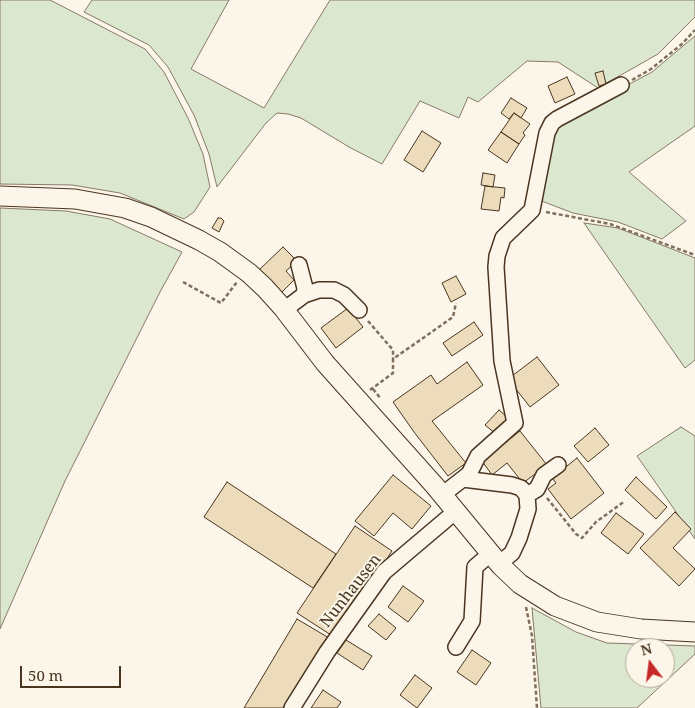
<!DOCTYPE html>
<style>
body{margin:0}
#map{position:relative;width:695px;height:708px;overflow:hidden;background:#fbf6e9;font-family:"Noto Serif",serif}
canvas{display:block}
.north{position:absolute;left:625px;top:638px;width:50px;height:50px;box-sizing:border-box;background:#fbf6e9;border:1px solid #b4a999;border-radius:50%;rotate:345deg;font-size:14px;font-weight:700;line-height:20px;text-align:center;color:#4a3520}
.north::after{content:'';display:block;margin:auto;width:18px;height:22px;background:#c62828;clip-path:polygon(50% 0,100% 100%,50% 72%,0 100%)}
.scale{position:absolute;left:20px;top:666px;width:101px;height:22px;box-sizing:border-box;border:2px solid #4a3520;border-top:0;padding-left:6px;font-size:15px;line-height:18px;white-space:nowrap;color:#4a3520;-webkit-text-stroke:4px #fbf6e9;paint-order:stroke}
</style>
<div id="map">
<canvas width="695" height="708"></canvas>
<div class="north">N</div>
<div class="scale">50 m</div>
</div>
<script>
const g = document.querySelector('canvas').getContext('2d');
g.lineJoin = 'round';
function paint(path, color) { g.fillStyle = color; g.fill(path, 'evenodd'); }
const shape = rows => new Path2D(rows.map(r => 'M' + r).join(''));
function trace(path, color, width, dash) { g.strokeStyle = color; g.lineWidth = width; g.lineCap = dash ? 'butt' : 'round'; g.setLineDash(dash || []); g.stroke(path); }
function write(font, color, halo, rows, align = 'center') {
  g.font = font + ' "Noto Serif",serif'; g.lineWidth = 4; g.setLineDash([]); g.textBaseline = 'middle'; g.strokeStyle = halo; g.fillStyle = color; for (const [text, x, y, turn = 0] of rows) {
    g.save(); g.translate(x, y); g.rotate((+turn || 0) * Math.PI / 180); g.textAlign = isNaN(turn) ? turn : align; if (halo) g.strokeText(text, 0, 0); g.fillText(text, 0, 0); g.restore();
  }
}
const green = shape([
 [0,0,50,0,145,49,164,72,188,118,203,154,210,187,194,212,184,219,120,193,72,185,0,184,0,0],
 [92,0,229,0,191,69,264,108,330,0,695,0,695,17,658,54,598,88,558,62,527,61,478,102,468,97,459,118,420,101,382,164,349,147,301,118,288,114,277,113,266,123,217,187,209,154,194,115,168,67,149,45,84,12,92,0],
 [695,36,695,126,629,172,686,221,662,239,618,222,573,213,539,200,551,134,557,123,652,72,695,36],
 [0,208,66,211,110,219,182,252,160,292,65,481,0,629,0,208],
 [584,223,618,228,695,258,695,360,685,368,584,223],
 [681,427,695,436,695,539,637,456,681,427],
 [532,608,576,632,607,643,695,646,695,654,637,708,541,708,532,608],
 [635,648,665,648,665,678,635,678,635,648]
]);
const building = shape([
 [603,71,606,84,599,86,595,73,603,71],
 [567,77,575,94,555,103,548,86,567,77],
 [511,98,527,108,521,118,514,113,509,119,501,113,511,98],
 [514,113,530,124,523,133,525,135,519,144,501,132,514,113],
 [422,131,441,143,423,172,404,160,422,131],
 [501,132,519,144,507,163,488,150,501,132],
 [483,173,495,175,493,187,481,185,483,173],
 [485,186,505,188,504,198,501,197,499,211,481,209,485,186],
 [218,218,221,218,224,221,219,232,212,228,218,218],
 [283,247,297,261,286,271,294,280,281,293,259,270,283,247],
 [456,276,466,294,451,302,442,283,456,276],
 [348,308,363,327,336,348,321,328,348,308],
 [474,322,483,335,452,356,443,343,474,322],
 [537,357,559,385,530,407,508,379,537,357],
 [467,362,483,385,432,421,466,463,448,476,414,432,393,402,431,375,437,384,467,362],
 [499,410,509,419,496,434,485,425,499,410],
 [595,428,609,445,588,462,574,446,595,428],
 [520,431,547,465,523,483,507,463,492,475,482,461,520,431],
 [577,458,604,493,571,519,548,489,556,483,552,478,577,458],
 [393,475,431,506,412,529,393,513,374,536,355,521,393,475],
 [636,477,667,507,656,519,625,490,636,477],
 [227,482,336,554,313,588,204,517,227,482],
 [675,512,691,529,673,548,695,569,679,586,640,548,675,512],
 [616,513,644,534,628,554,601,533,616,513],
 [355,526,392,551,334,637,297,613,355,526],
 [403,586,424,601,408,622,388,607,403,586],
 [379,614,396,628,386,640,368,626,379,614],
 [297,619,329,638,288,708,244,708,297,619],
 [346,640,372,656,363,670,337,653,346,640],
 [472,650,491,663,476,685,457,672,472,650],
 [415,675,432,688,417,708,400,695,415,675],
 [323,690,341,702,337,708,311,708,323,690]
]);
const path = shape([
 [632,80,651,69,682,44,695,30],
 [546,212,610,224,695,255],
 [183,282,221,303,237,282],
 [368,321,393,350,393,359],
 [373,389,381,399],
 [370,390,393,373,393,359,453,317,456,303],
 [547,498,576,534,582,538,596,522,625,501],
 [526,607,532,636,537,708]
]);
const minor = shape([
 [304,295,319,290,334,290,344,295,359,310],
 [284,310,304,295,305,288,299,265],
 [463,479,512,485,521,488,527,495,528,509,519,538,512,553,499,564],
 [442,495,469,474,478,456,515,423,502,361,496,267,497,256,503,238,532,210,547,133,552,123,557,119,621,85],
 [527,495,537,489,544,475,558,465],
 [456,647,472,621,475,567,490,554],
 [292,708,327,652,384,572,456,511]
]);
const major = shape([
 [0,196,75,199,125,208,151,217,199,240,220,252,249,273,265,288,283,308,325,363,435,486,501,566,520,584,555,606,597,622,641,629,695,632]
]);
const streetNames = [
 ["Nunhausen",351,591,-52]
];
paint(green, '#dce7d0');
trace(green, '#887966', 1);
paint(building, '#ecdcbc');
trace(building, '#4a3520', 1);
trace(minor, '#4a3520', 18);
trace(major, '#4a3520', 21);
trace(path, '#7f6f5c', 2.5, [4, 2.5]);
trace(minor, '#fbf6e9', 15);
trace(major, '#fbf6e9', 19);
write('16px', '#4a3520', '#fbf6e9', streetNames);
</script>
